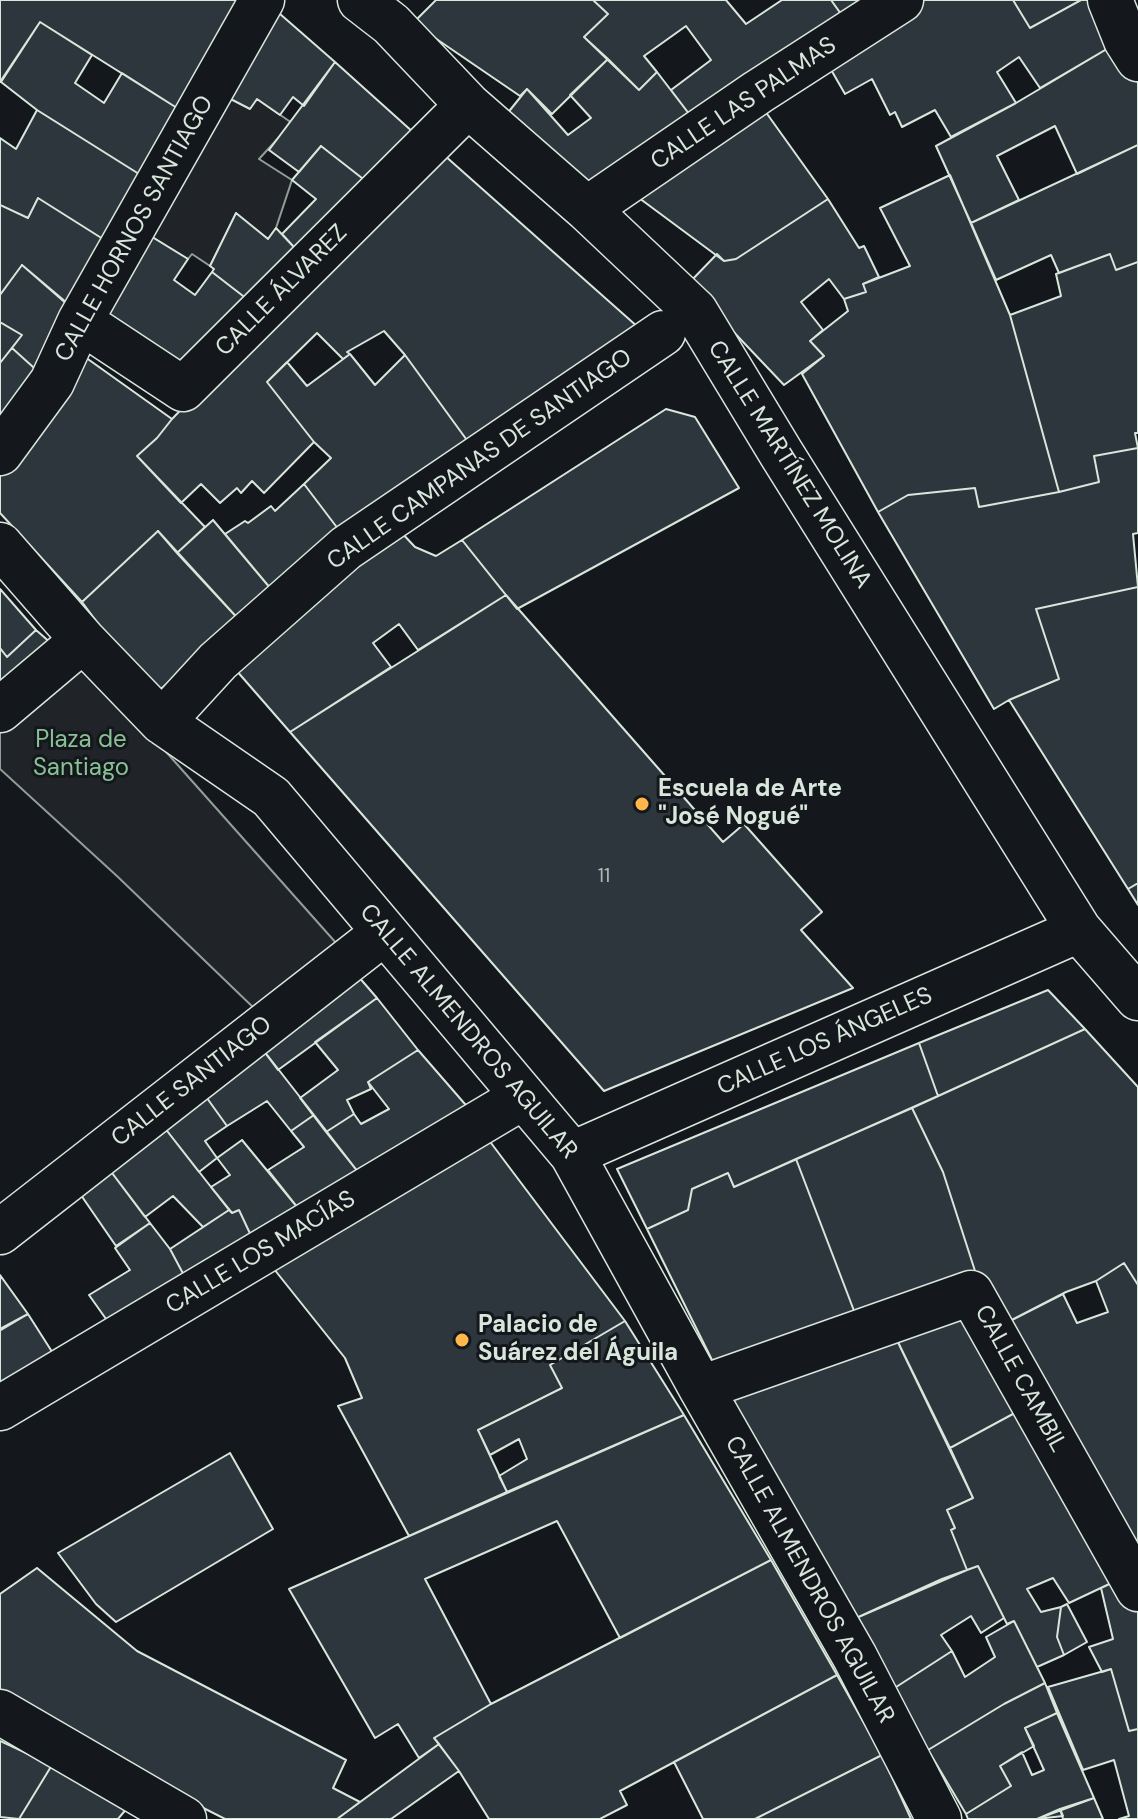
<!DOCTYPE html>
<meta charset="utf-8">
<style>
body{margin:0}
canvas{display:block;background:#14181c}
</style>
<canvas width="1138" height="1819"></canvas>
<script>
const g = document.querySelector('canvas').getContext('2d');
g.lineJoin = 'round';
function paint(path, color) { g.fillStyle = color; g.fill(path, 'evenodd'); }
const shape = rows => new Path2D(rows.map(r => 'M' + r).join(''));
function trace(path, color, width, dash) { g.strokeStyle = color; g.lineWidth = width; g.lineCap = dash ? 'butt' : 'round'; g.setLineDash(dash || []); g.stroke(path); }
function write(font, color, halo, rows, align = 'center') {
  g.font = font + ' "DM Sans",sans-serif'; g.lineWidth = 6; g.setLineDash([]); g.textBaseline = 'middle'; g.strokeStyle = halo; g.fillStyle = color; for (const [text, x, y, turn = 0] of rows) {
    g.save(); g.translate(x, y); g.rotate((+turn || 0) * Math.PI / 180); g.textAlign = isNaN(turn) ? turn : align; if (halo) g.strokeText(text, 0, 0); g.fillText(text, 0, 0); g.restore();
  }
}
const green = shape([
 [217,92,257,99,292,123,259,159,292,180,276,228,268,239,236,214,210,266,192,254,188,259,144,232,217,92],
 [87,663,345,953,258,1012,118,877,0,769,0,733,87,663]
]);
const building = shape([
 [0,0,237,0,177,108,40,22,0,82,0,0],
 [264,0,335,62,304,106,293,97,280,115,257,99,250,109,217,92,264,0],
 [436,0,593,0,608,14,584,37,608,59,552,114,527,89,520,96,413,23,436,0],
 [593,0,726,0,746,24,782,0,831,0,846,21,696,123,671,90,711,60,686,26,644,56,657,72,639,90,584,37,608,14,593,0],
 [831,0,877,0,846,21,831,0],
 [915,0,1013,0,1030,28,1081,0,1096,0,1117,43,1040,88,1019,57,997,72,1016,103,951,137,935,110,902,127,895,112,890,115,872,79,845,94,822,54,915,0],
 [1013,0,1081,0,1030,28,1013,0],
 [40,22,92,55,75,83,104,103,122,73,177,108,139,174,37,110,1,82,40,22],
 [1117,43,1138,83,1138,145,1077,174,1055,126,997,156,1019,200,971,223,936,146,1016,103,1117,43],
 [608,59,639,90,657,72,696,123,591,196,502,120,527,89,568,135,591,118,570,95,608,59],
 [335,62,424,142,376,189,321,146,299,172,269,150,335,62],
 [755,97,828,199,736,259,724,261,635,195,755,97],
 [37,110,139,174,103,239,38,198,28,218,0,205,0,138,16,149,37,110],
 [1138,145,1138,262,1116,270,1110,254,1059,273,1051,255,996,280,971,223,1138,145],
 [321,146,376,189,305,259,282,234,316,199,292,180,321,146],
 [435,147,639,328,469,443,405,355,384,331,347,352,350,354,343,359,317,333,267,382,314,442,264,493,252,481,241,493,237,488,220,503,201,484,181,503,137,456,157,438,172,419,435,147],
 [950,175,1010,315,1059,492,979,507,975,488,908,495,878,512,802,374,824,356,810,341,848,311,844,299,866,292,863,284,910,266,880,208,950,175],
 [38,198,103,239,67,303,22,265,0,295,0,205,28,218,38,198],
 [828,199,859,248,864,246,879,277,863,284,866,292,844,299,829,279,801,302,823,330,810,341,824,356,784,385,688,284,717,254,724,261,736,259,828,199],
 [236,213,268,239,276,228,305,259,256,306,212,272,214,269,210,266,236,213],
 [144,232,188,259,174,280,195,295,212,272,256,306,187,375,104,312,144,232],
 [1110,254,1116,270,1138,262,1138,433,1135,433,1138,448,1094,456,1099,482,1059,492,1010,315,1061,296,1056,274,1110,254],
 [22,265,76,312,43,376,12,348,22,335,0,322,0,295,22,265],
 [0,322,22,335,0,363,0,322],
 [12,348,43,376,0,429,0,363,12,348],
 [350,354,375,385,405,355,469,443,345,538,304,484,331,458,314,442,267,382,287,362,307,386,350,354],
 [85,357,172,419,157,438,137,456,205,527,177,553,158,531,82,602,0,513,0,474,85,357],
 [666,409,695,417,739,488,517,609,462,540,666,409],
 [1138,448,1138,533,1133,534,1138,587,1036,609,1059,679,1009,700,994,709,878,512,908,495,975,488,979,507,1059,492,1099,482,1094,456,1138,448],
 [304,484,345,538,276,595,225,534,245,521,248,523,271,506,275,511,304,484],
 [213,520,276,595,242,623,177,553,213,520],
 [399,530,415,547,436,556,462,540,506,595,418,650,399,624,373,643,391,667,290,732,229,662,399,530],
 [158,531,242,623,152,696,82,602,158,531],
 [1138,587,1138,883,1128,889,1009,700,1059,679,1036,609,1138,587],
 [0,589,36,630,7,657,0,648,0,589],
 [506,595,723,842,744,824,822,912,801,930,853,988,604,1091,290,732,506,595],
 [36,630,52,644,0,688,0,648,7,657,36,630],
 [1138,883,1138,905,1128,889,1138,883],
 [351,968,377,998,278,1070,257,1042,351,968],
 [1048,990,1085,1029,938,1096,919,1043,1048,990],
 [377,998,418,1050,368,1082,371,1089,347,1100,354,1114,326,1132,300,1098,338,1070,315,1042,377,998],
 [1085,1029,1138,1087,1138,1285,1124,1263,1096,1281,1066,1292,1004,1324,976,1274,943,1172,912,1108,1085,1029],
 [257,1042,314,1115,291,1131,267,1101,227,1126,199,1087,257,1042],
 [919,1043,938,1096,734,1187,728,1173,692,1189,688,1210,647,1229,617,1169,919,1043],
 [418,1050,471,1111,362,1177,326,1132,354,1114,361,1124,389,1109,368,1082,418,1050],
 [199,1087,227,1126,205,1141,217,1158,199,1172,157,1118,199,1087],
 [912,1108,943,1172,976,1274,856,1316,796,1159,912,1108],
 [314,1115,362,1177,302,1213,268,1170,304,1147,291,1131,314,1115],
 [157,1118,229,1210,203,1227,173,1196,145,1217,103,1161,157,1118],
 [482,1131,625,1321,550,1365,562,1388,478,1430,507,1492,409,1536,338,1406,362,1398,345,1358,266,1259,482,1131],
 [242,1140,302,1213,254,1242,239,1210,232,1213,211,1187,230,1175,217,1158,242,1140],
 [796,1159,856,1316,715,1366,647,1229,688,1210,692,1189,728,1173,734,1187,796,1159],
 [103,1161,150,1223,116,1246,74,1185,103,1161],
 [229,1210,232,1213,239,1210,254,1242,187,1281,170,1249,229,1210],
 [150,1223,170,1249,187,1281,111,1326,89,1295,130,1270,115,1248,150,1223],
 [1124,1263,1138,1285,1138,1545,1004,1324,1063,1294,1077,1323,1108,1312,1096,1281,1124,1263],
 [0,1275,28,1314,1,1330,0,1329,0,1275],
 [970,1303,1024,1408,950,1448,893,1332,970,1303],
 [28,1314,56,1358,0,1387,0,1329,28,1314],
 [625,1321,684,1415,507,1492,499,1476,527,1459,519,1439,490,1455,478,1430,562,1388,550,1365,625,1321],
 [893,1332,973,1498,947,1510,955,1528,951,1530,967,1570,854,1619,721,1392,893,1332],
 [1024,1408,1122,1578,1069,1603,1053,1578,1027,1589,1041,1612,1061,1607,1057,1637,1064,1655,1037,1667,1014,1621,1007,1624,978,1566,967,1570,951,1530,955,1528,947,1510,973,1498,950,1448,1024,1408],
 [684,1415,771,1560,620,1638,557,1521,425,1579,491,1704,434,1738,439,1744,419,1758,398,1724,375,1738,289,1589,684,1415],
 [230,1453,273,1529,116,1622,96,1604,58,1553,230,1453],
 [771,1560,837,1675,620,1791,627,1805,600,1819,489,1819,459,1771,434,1738,491,1704,771,1560],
 [978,1566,1004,1618,981,1633,971,1616,941,1635,952,1651,893,1689,854,1619,942,1579,978,1566],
 [37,1568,137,1651,346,1760,333,1788,360,1802,337,1819,225,1819,44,1727,0,1695,0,1594,37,1568],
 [1122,1578,1138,1605,1138,1729,1129,1731,1111,1669,1102,1672,1089,1647,1113,1639,1101,1588,1122,1578],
 [1067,1604,1087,1642,1064,1655,1057,1637,1061,1607,1067,1604],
 [1014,1621,1045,1683,1004,1704,928,1750,893,1689,952,1651,965,1677,995,1657,986,1637,1014,1621],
 [1111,1669,1129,1731,1138,1729,1138,1819,1119,1819,1129,1816,1114,1760,1083,1770,1048,1687,1111,1669],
 [837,1675,882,1755,755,1819,703,1819,674,1762,837,1675],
 [1045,1683,1057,1713,1025,1728,1034,1746,1000,1766,1011,1786,966,1814,928,1750,1004,1704,1045,1683],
 [1057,1713,1094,1798,1037,1819,968,1819,966,1814,1011,1786,1000,1766,1022,1752,1032,1775,1044,1770,1025,1728,1057,1713],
 [0,1741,52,1765,19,1819,0,1817,0,1741],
 [439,1744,459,1771,391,1819,337,1819,439,1744],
 [882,1755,911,1819,755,1819,882,1755],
 [52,1765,128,1807,118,1819,19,1819,52,1765],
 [1094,1798,1103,1819,1063,1819,1060,1809,1094,1798],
 [1060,1809,1063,1816,1037,1819,1060,1809]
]);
const minor = shape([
 [360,0,391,24,468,105,587,209,695,311,781,453,1079,930,1138,998],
 [1110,0,1126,40,1138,59],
 [587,209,758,92,901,0],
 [80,321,183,389,468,105],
 [0,453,52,382,80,321,262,0],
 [0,545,83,640,162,722,271,797,572,1154,701,1388,855,1657,939,1819],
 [0,710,83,640],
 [162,722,218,661,346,548,663,333],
 [572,1154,1079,930],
 [0,1232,385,932],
 [701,1388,971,1293,1138,1589],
 [0,1408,523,1097],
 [0,1712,184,1819]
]);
const markers = [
 [642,804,8,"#ffb74d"],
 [462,1340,8,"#ffb74d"]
];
const numberNames = [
 ["11",604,877]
];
const streetNames = [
 ["CALLE LAS PALMAS",744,104,-34],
 ["CALLE HORNOS SANTIAGO",135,229,-61],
 ["CALLE ÁLVAREZ",282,291,-45],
 ["CALLE CAMPANAS DE SANTIAGO",480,460,-35],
 ["CALLE MARTÍNEZ MOLINA",789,465,58],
 ["CALLE ALMENDROS AGUILAR",468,1032,50],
 ["CALLE LOS ÁNGELES",825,1042,-24],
 ["CALLE SANTIAGO",192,1082,-38],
 ["CALLE LOS MACÍAS",261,1253,-31],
 ["CALLE CAMBIL",1020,1379,61],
 ["CALLE ALMENDROS AGUILAR",809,1580,61]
];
const parkNames = [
 ["Plaza de",81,741],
 ["Santiago",81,769]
];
const poiNames = [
 ["Escuela de Arte",658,790],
 ["\"José Nogué\"",658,818],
 ["Palacio de",478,1326],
 ["Suárez del Águila",478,1354]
];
paint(green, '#202428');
trace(green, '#939e99', 2);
paint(building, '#2c363c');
trace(building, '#d8e6dc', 2);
trace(minor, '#d8e6dc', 47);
trace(minor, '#14181c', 44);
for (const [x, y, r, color] of markers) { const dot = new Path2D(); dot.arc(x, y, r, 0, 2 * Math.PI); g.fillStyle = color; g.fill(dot); trace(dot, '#14181c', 3); }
write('20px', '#adbab4', null, numberNames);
write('24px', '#d8e6dc', '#14181c', streetNames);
write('24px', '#8ac095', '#14181c', parkNames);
write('bold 24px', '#d8e6dc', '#14181c', poiNames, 'left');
</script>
